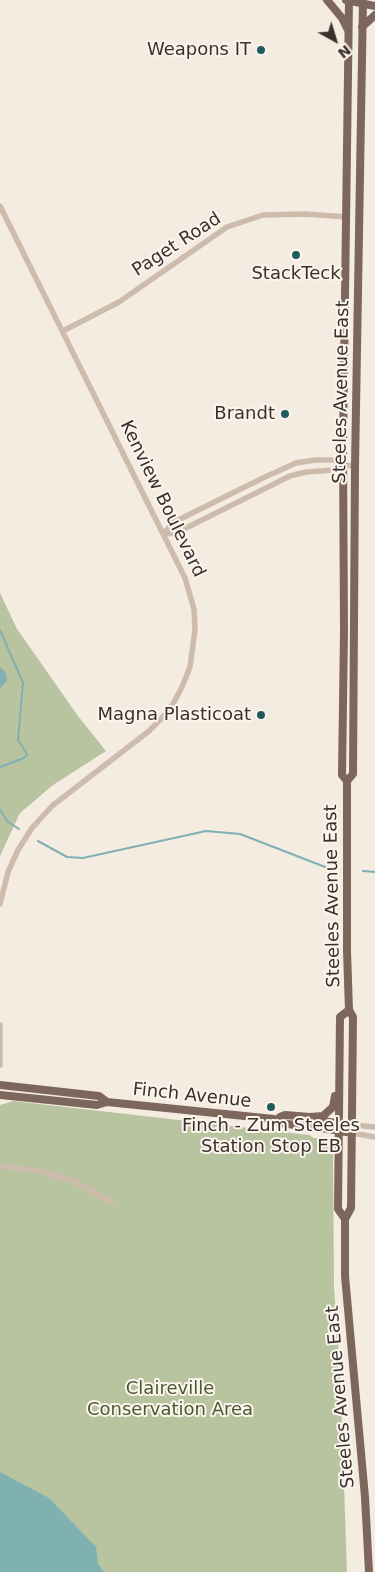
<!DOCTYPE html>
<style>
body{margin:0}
#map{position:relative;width:375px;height:1572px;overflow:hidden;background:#f4ebe1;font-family:"DejaVu Sans",sans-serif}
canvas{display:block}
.north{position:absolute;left:310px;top:15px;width:50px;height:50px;-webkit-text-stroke:4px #fbf5ee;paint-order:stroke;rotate:141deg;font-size:14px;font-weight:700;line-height:20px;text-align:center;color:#3b302b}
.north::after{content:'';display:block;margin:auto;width:18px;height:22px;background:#3b302b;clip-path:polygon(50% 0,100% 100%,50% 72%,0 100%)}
</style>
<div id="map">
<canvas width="375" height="1572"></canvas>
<div class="north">N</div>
</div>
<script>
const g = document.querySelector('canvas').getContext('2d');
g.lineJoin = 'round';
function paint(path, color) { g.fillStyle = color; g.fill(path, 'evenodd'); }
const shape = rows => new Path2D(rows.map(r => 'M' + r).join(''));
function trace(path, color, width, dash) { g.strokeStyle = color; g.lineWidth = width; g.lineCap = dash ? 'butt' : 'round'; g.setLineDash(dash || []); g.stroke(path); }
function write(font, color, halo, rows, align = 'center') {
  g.font = font + ' "DejaVu Sans",sans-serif'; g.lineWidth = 4; g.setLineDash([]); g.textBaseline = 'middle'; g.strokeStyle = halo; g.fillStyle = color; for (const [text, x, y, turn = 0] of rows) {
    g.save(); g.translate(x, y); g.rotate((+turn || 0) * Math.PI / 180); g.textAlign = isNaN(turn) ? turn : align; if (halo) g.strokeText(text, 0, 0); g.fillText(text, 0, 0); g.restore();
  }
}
const green = shape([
 [0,593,17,629,78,716,106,751,53,785,20,813,0,856],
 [13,1101,309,1135,314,1138,328,1139,331,1142,333,1148,334,1288,340,1368,347,1572,0,1572,0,1105]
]);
const water = shape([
 [0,667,6,673,7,681,0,688],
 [0,1472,49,1498,96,1547,98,1564,104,1572,0,1572]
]);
const stream = shape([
 [0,630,23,683,18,740,27,754,24,758,0,767],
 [0,810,8,822,19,829],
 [38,841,67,857,83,858,206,831,240,834,333,870],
 [363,871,375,872]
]);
const minor = shape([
 [0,206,185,578,194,609,195,630,190,667,182,687,173,704,161,719,149,731,52,806,32,828,18,850,8,872,0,904],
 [63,331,119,302,227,227,263,215,305,214,347,217],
 [164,534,176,533,290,476,306,472,333,470,343,465,355,466],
 [164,534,172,523,265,477,296,463,315,460,334,460,343,465],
 [0,1025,0,1065],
 [352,1125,375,1127],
 [352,1133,375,1137],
 [0,1166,39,1171,74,1181,112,1202]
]);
const major = shape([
 [327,0,342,18,348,30],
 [346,0,375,6],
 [362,27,375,15],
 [347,781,353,774,355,466,363,0],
 [349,1010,340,1017,338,1209,345,1219,345,1276,365,1497,369,1572],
 [0,1085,99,1096,107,1102],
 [0,1095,97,1105,107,1102,274,1119,279,1123,329,1129,352,1133],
 [280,1117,285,1115,310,1117,323,1116,333,1107,335,1096],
 [314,1120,352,1125],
 [345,1219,351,1208,353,1017,349,1010,347,951,347,781,342,775,344,631,343,445,349,0]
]);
const markers = [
 [261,50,5,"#1f5a5e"],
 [296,255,5,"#1f5a5e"],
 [285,414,5,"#1f5a5e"],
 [261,715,5,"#1f5a5e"],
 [271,1107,5,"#1f5a5e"]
];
const poiNames = [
 ["Weapons IT",251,50],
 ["StackTeck",296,274,"center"],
 ["Brandt",275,414],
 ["Magna Plasticoat",251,715],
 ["Finch - Zum Steeles",271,1126,"center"],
 ["Station Stop EB",271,1147,"center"]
];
const streetNames = [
 ["Paget Road",177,245,-33],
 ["Steeles Avenue East",342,392,-89],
 ["Kenview Boulevard",162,499,64],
 ["Steeles Avenue East",333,896,-91],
 ["Finch Avenue",192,1096,6],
 ["Steeles Avenue East",341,1397,-95]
];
const parkNames = [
 ["Claireville",170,1389],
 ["Conservation Area",170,1410]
];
paint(green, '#b8c4a0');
paint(water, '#7fb0b2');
trace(stream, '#7fb0b2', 2);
trace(minor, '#cdbbac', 5.5);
trace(major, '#7d675c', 8);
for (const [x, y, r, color] of markers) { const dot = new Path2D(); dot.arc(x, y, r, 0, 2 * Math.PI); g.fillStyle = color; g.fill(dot); trace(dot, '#fbf5ee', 2); }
write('18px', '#3b302b', '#fbf5ee', poiNames, 'right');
write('18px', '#3b302b', '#fbf5ee', streetNames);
write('18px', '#4a5a2e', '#fbf5ee', parkNames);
</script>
